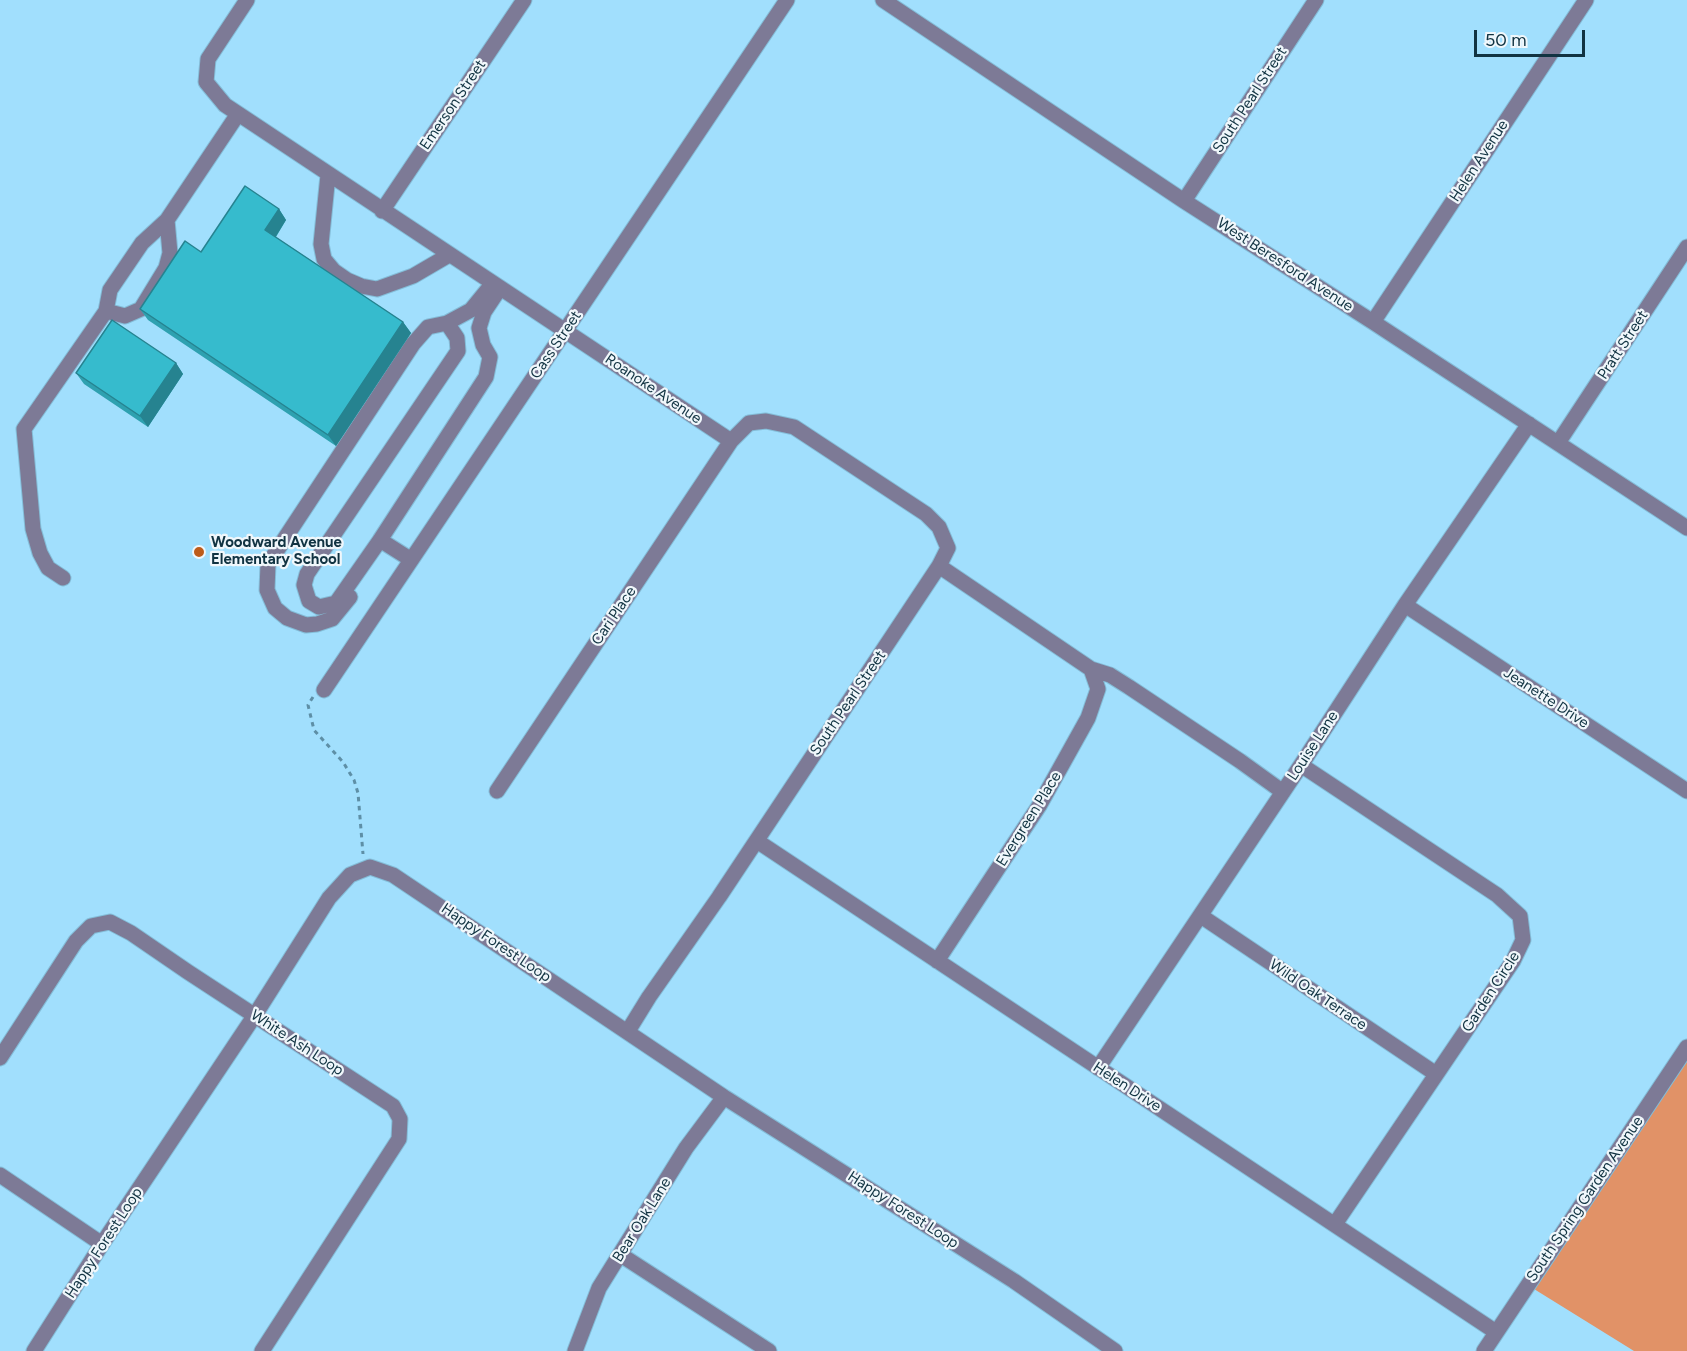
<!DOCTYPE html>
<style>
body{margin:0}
#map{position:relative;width:1687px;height:1351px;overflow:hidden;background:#a1dffd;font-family:Figtree,sans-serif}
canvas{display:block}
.scale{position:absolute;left:1474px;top:30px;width:111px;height:27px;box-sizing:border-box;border:3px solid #113342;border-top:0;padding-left:8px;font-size:18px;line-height:21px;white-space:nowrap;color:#113342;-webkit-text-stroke:4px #f0f7fb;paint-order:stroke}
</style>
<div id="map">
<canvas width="1687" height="1351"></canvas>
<div class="scale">50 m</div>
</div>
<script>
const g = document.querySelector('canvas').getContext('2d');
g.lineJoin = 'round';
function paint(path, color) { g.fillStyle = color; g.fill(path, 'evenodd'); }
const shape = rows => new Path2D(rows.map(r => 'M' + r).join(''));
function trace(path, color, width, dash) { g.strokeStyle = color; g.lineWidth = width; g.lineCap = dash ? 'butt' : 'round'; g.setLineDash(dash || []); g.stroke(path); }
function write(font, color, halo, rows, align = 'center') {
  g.font = font + ' Figtree,sans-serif'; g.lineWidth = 4.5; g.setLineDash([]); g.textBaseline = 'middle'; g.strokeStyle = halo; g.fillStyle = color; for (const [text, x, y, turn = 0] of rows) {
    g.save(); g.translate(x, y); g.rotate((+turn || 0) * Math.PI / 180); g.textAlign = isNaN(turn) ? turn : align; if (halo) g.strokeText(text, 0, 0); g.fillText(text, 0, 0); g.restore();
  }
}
const forest = shape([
 [1687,1061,1687,1351,1634,1351,1534,1289]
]);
const path = shape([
 [313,697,308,705,314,730,343,762,354,780,358,793,363,854]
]);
const minor = shape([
 [247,0,208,59,206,82,225,105,731,441,749,423,766,421,794,427,926,514,939,527,948,548,939,566,719,897,649,997,628,1031],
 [883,0,1184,201,1373,322,1687,528],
 [328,175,321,244,324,259,334,271,347,280,361,286,377,289,413,276,449,255],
 [1184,201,1316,0],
 [382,211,524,0],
 [106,311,125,316,141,309,166,268,170,253,167,220],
 [1373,322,1586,0],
 [447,323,457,338,458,351,307,574,304,585,309,601,319,607,336,603,380,540,486,377,490,357,483,345,479,328,484,312,500,288],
 [1558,443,1687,247],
 [380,540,410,559],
 [939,566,1091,669,1110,675,1129,687,1240,761,1283,792],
 [63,578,48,568,40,553,33,529,24,429,106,311,110,290,142,243,167,220,238,114],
 [350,597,332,619,317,624,306,625,287,618,275,608,267,590,268,564,413,344,428,327,447,323,471,310,489,288],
 [1405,605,1687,791],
 [324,690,787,0],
 [1301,765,1497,895,1520,916,1523,940,1513,961,1335,1224],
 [497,791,731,441],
 [757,841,1496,1332],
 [1201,916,1436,1074],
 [937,961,1039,806,1088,718,1098,689,1091,669],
 [0,1058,76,941,91,926,110,922,131,933,188,972,393,1106,400,1119,399,1139,262,1351],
 [1098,1068,1301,765,1405,605,1529,424],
 [0,1175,102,1244],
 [621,1255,769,1351],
 [34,1351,102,1244,255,1015,329,898,350,875,370,867,393,875,724,1097,1014,1281,1115,1351],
 [575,1351,599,1288,686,1148,724,1097],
 [1484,1351,1687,1047]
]);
const wall = shape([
 [279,209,286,220,276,237,403,322,411,333,336,446,148,320,140,309,201,252],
 [176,363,183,374,148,427,84,384,76,373]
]);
const shadedWall = shape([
 [279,209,286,220,273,241,265,230],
 [403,322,411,333,336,446,328,435],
 [176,363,183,374,148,427,140,416]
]);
const building = shape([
 [245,186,279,209,265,230,403,322,328,435,140,309,185,241,201,252,245,186],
 [112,320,176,363,140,416,76,373,112,320]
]);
const markers = [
 [199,552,6,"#bd5c1b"]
];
const streetNames = [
 ["South Pearl Street",1250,100,-57],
 ["Emerson Street",453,105,-56],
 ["Helen Avenue",1479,161,-57],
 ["West Beresford Avenue",1285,265,33],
 ["Cass Street",556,345,-56],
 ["Pratt Street",1623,345,-57],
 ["Roanoke Avenue",653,389,34],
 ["Cari Place",614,616,-56],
 ["Jeanette Drive",1546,698,33],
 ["South Pearl Street",848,703,-56],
 ["Louise Lane",1313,746,-57],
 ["Evergreen Place",1029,819,-58],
 ["Happy Forest Loop",496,943,34],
 ["Garden Circle",1491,992,-57],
 ["Wild Oak Terrace",1318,995,34],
 ["White Ash Loop",297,1043,33],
 ["Helen Drive",1127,1087,33],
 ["South Spring Garden Avenue",1585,1199,-56],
 ["Happy Forest Loop",903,1210,33],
 ["Bear Oak Lane",642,1220,-58],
 ["Happy Forest Loop",104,1243,-57]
];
const poiNames = [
 ["Woodward Avenue",211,543],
 ["Elementary School",211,560]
];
paint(forest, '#e19267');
trace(minor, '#84bdd8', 17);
trace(path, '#5e8fa6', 3, [4.5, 4.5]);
trace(minor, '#7d7a96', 15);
paint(wall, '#2ea1b0');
paint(shadedWall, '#268390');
paint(building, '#36bbcd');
trace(building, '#268390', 1.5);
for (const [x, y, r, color] of markers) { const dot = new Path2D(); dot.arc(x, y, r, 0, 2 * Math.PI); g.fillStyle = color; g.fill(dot); trace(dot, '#f0f7fb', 2); }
write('15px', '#113342', '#f0f7fb', streetNames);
write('bold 15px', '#113342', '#f0f7fb', poiNames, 'left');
</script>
